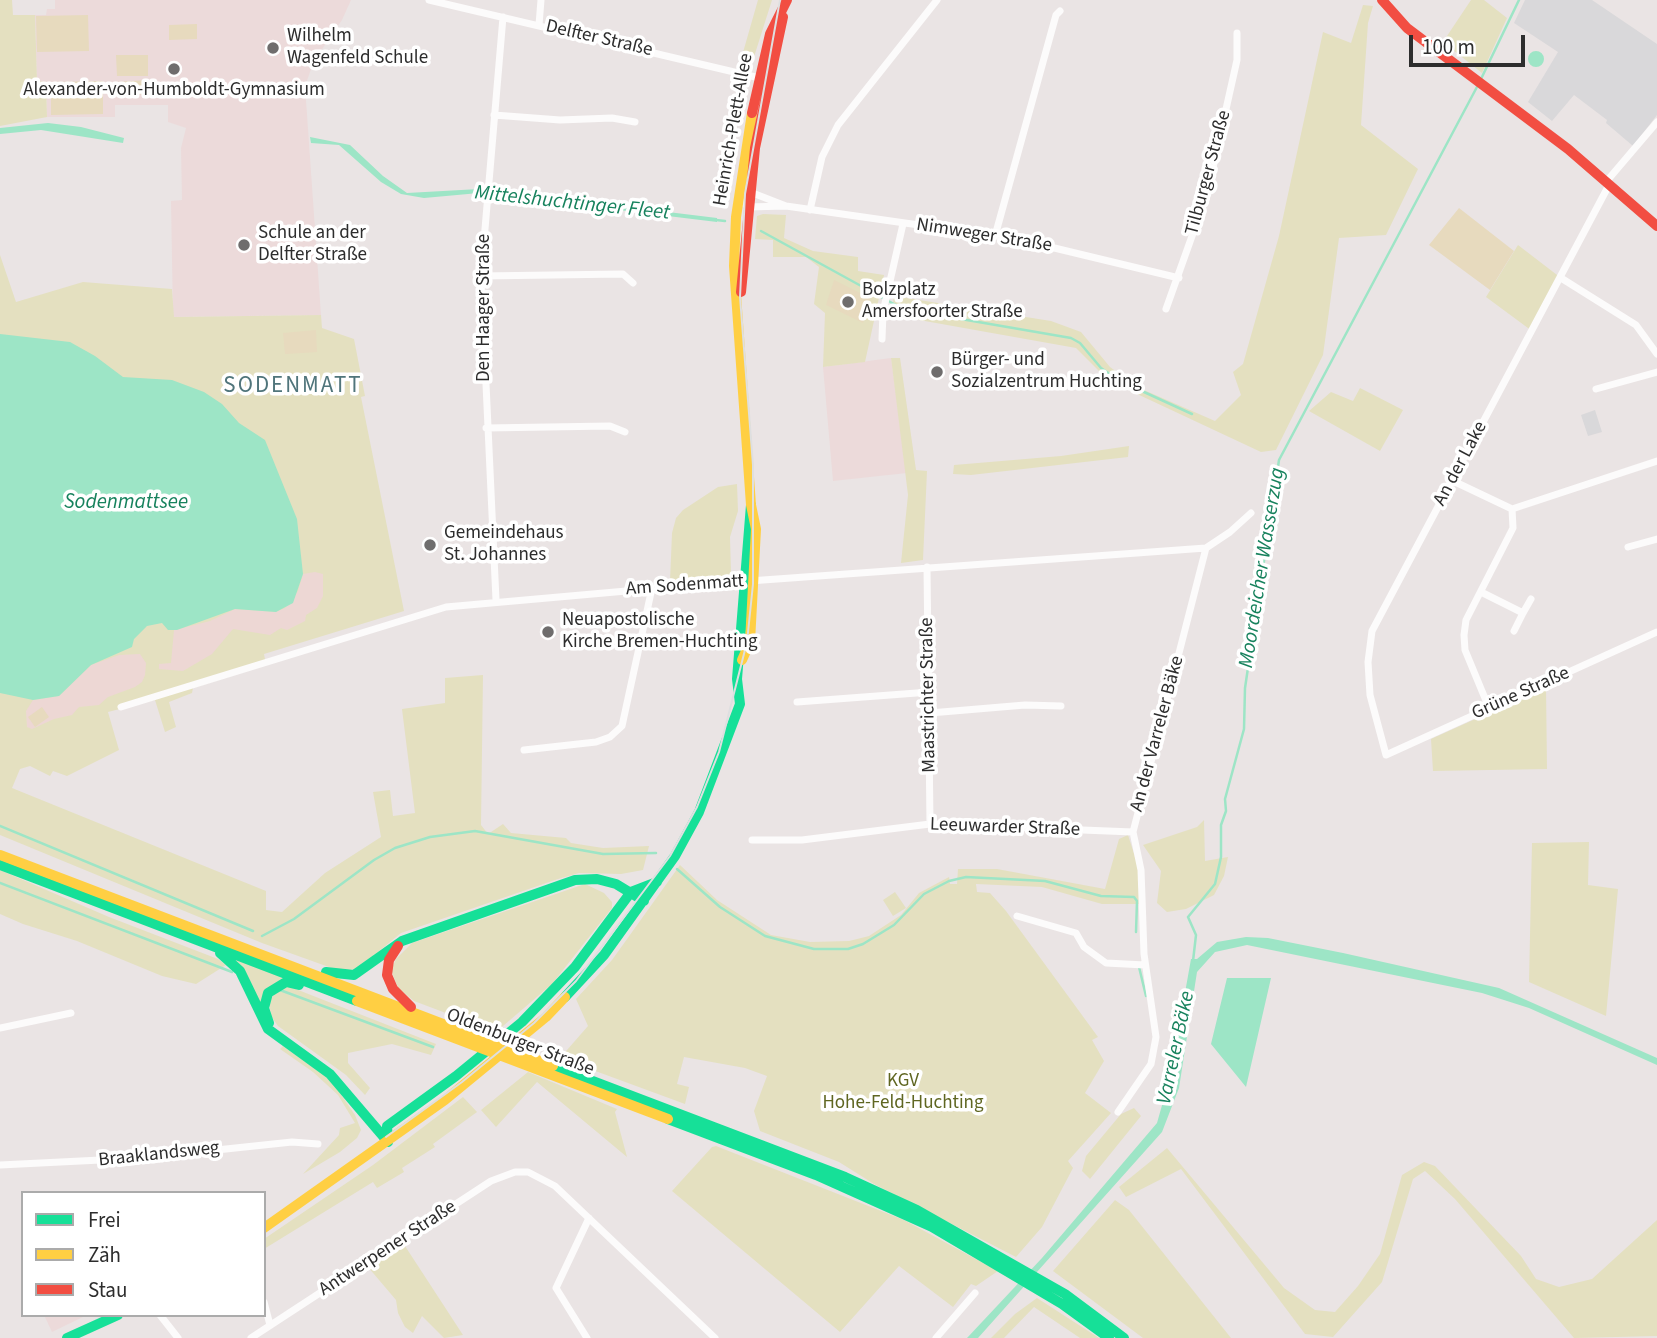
<!DOCTYPE html>
<meta charset="utf-8">
<style>
body{margin:0}
#map{position:relative;width:1657px;height:1338px;overflow:hidden;background:#eae4e4;font-family:"Source Sans 3",sans-serif}
canvas{display:block}
.legend{position:absolute;left:21px;top:1191px;width:245px;height:126px;box-sizing:border-box;background:#fff;border:2px solid #ababab;margin:0;padding:9px 12px;list-style:none;font-size:21px;color:#2d2d2d}
.legend li{display:flex;align-items:center;gap:14px;height:35px}
.legend b{width:35px;border:2px solid #ababab}
.scale{position:absolute;left:1409px;top:35px;width:116px;height:32px;box-sizing:border-box;border:4px solid #2d2d2d;border-top:0;padding-left:9px;font-size:21px;line-height:24px;white-space:nowrap;color:#2d2d2d;-webkit-text-stroke:5px #fff;paint-order:stroke}
</style>
<div id="map">
<canvas width="1657" height="1338"></canvas>
<ul class="legend">
<li><b style="height:9px;background:#16e098"></b>Frei</li>
<li><b style="height:9px;background:#ffcf43"></b>Zäh</li>
<li><b style="height:9px;background:#f24e42"></b>Stau</li>
</ul>
<div class="scale">100 m</div>
</div>
<script>
const g = document.querySelector('canvas').getContext('2d');
g.lineJoin = 'round';
function paint(path, color) { g.fillStyle = color; g.fill(path, 'evenodd'); }
const shape = rows => new Path2D(rows.map(r => 'M' + r).join(''));
function trace(path, color, width, dash) { g.strokeStyle = color; g.lineWidth = width; g.lineCap = dash ? 'butt' : 'round'; g.setLineDash(dash || []); g.stroke(path); }
function write(font, color, halo, rows, align = 'center') {
  g.font = font + ' "Source Sans 3",sans-serif'; g.lineWidth = 7; g.setLineDash([]); g.textBaseline = 'middle'; g.strokeStyle = halo; g.fillStyle = color; for (const [text, x, y, turn = 0] of rows) {
    g.save(); g.translate(x, y); g.rotate((+turn || 0) * Math.PI / 180); g.textAlign = isNaN(turn) ? turn : align; if (halo) g.strokeText(text, 0, 0); g.fillText(text, 0, 0); g.restore();
  }
}
const industrial = shape([
 [1525,0,1592,0,1657,44,1657,115,1633,146,1606,123,1607,120,1574,95,1552,121,1528,102,1558,52,1514,23],
 [1595,410,1602,432,1588,436,1581,415]
]);
const education = shape([
 [55,0,351,0,342,20,314,61,305,86,321,315,173,317,171,201,182,200,181,148,186,128,168,122,168,105,115,105,115,117,47,117,46,82,37,82,35,15,46,15,47,9,55,9],
 [891,358,907,473,833,481,823,367],
 [44,1315,87,1315,52,1332]
]);
const green = shape([
 [0,0,12,0,13,15,35,15,37,81,46,82,47,117,0,126],
 [758,0,772,0,753,60,740,63],
 [1471,0,1484,0,1507,18,1482,73,1443,42],
 [1363,5,1373,6,1368,23,1361,125,1418,169,1386,235,1339,238,1323,355,1276,450,1261,452,1135,393,1105,377,1076,348,891,315,894,296,1051,321,1081,332,1110,367,1137,387,1215,421,1241,395,1233,372,1243,364,1279,236,1323,32,1351,43],
 [763,214,786,215,784,238,813,251,858,257,858,271,884,275,865,362,823,367,825,313,814,304,819,267,806,257,773,257,773,240,755,239,757,216],
 [1518,245,1561,278,1532,331,1486,297],
 [0,255,16,302,83,282,172,289,174,317,321,315,322,328,354,339,365,396,361,397,404,611,264,654,266,665,193,688,192,693,169,702,176,727,165,732,155,700,108,712,119,750,67,776,53,771,50,776,30,766,20,769,12,788,266,891,266,910,282,912,325,873,381,837,373,792,390,790,393,816,415,813,402,709,445,703,445,678,483,675,481,825,488,834,503,824,511,833,566,838,571,843,603,848,649,846,643,870,621,874,579,873,558,879,401,933,367,961,355,969,340,971,262,943,0,835],
 [891,358,900,358,916,470,927,471,923,560,901,563,908,495],
 [1360,388,1403,410,1380,451,1309,411,1331,392,1353,401],
 [1129,446,1128,457,971,475,953,474,954,465,1061,456],
 [737,484,738,511,730,537,731,573,728,577,670,581,672,533,676,518,683,510,718,487],
 [1546,687,1547,769,1433,771,1431,739],
 [1204,820,1205,861,1228,857,1224,876,1214,895,1186,909,1167,912,1157,903,1161,871,1143,845,1197,827],
 [1128,835,1139,869,1141,904,1102,904,1042,887,976,884,977,892,990,893,1006,911,1098,1037,1092,1040,1104,1061,1085,1093,1111,1113,1068,1161,1073,1168,1042,1227,1016,1257,874,1184,839,1162,760,1131,754,1111,767,1076,745,1068,684,1057,677,1084,689,1087,685,1104,560,1058,588,1026,576,999,612,960,680,865,717,900,771,935,810,942,849,941,869,936,901,915,919,893,949,877,950,884,957,884,958,869,997,869,1105,889,1119,839],
 [1589,842,1588,885,1618,889,1606,1016,1529,982,1532,843],
 [0,870,109,917,218,959,226,965,196,984,162,976,77,941,23,924,0,914],
 [585,884,604,893,612,902,612,908,552,984,496,1032,414,1001,398,988,391,970,396,959,412,943],
 [895,892,906,908,893,916,883,900],
 [233,957,284,977,260,1003],
 [288,986,436,1044,431,1055,392,1044,348,1053,348,1063,370,1088,365,1095,346,1075,278,1026,271,1016,269,1001,277,991],
 [283,1046,331,1080,355,1115,361,1130,357,1138,340,1152,303,1174,339,1135,340,1128,355,1123,338,1095,313,1072,280,1049],
 [528,1072,617,1109,615,1112,627,1157,537,1082,496,1127,481,1110],
 [463,1097,477,1112,433,1144,435,1147,402,1168,404,1172,377,1188,373,1182,264,1249,264,1239,373,1165],
 [1134,1108,1141,1116,1090,1179,1082,1171,1086,1156,1121,1114],
 [716,1146,904,1220,998,1271,976,1286,971,1284,953,1307,899,1266,840,1332,672,1191,712,1147],
 [1167,1148,1284,1288,1315,1310,1335,1312,1358,1286,1380,1254,1402,1175,1424,1162,1435,1166,1521,1256,1536,1279,1559,1287,1592,1279,1657,1220,1657,1336,1574,1338,1455,1199,1425,1171,1413,1179,1382,1282,1333,1337,1305,1334,1181,1169,1126,1197,1119,1187],
 [1115,1200,1129,1210,1231,1338,1143,1338,1053,1271],
 [405,1246,463,1335,444,1338,422,1316,413,1333,405,1327,398,1313,396,1300,368,1267],
 [1037,1298,1099,1338,1080,1338,1034,1307,1004,1338,991,1338,1015,1314]
]);
const sand = shape([
 [315,572,323,574,323,596,317,608,306,615,305,621,287,630,281,628,270,635,233,629,212,654,183,671,159,669,159,664,171,663,174,630,210,621,235,609,276,612,285,608,298,591,303,574],
 [140,654,146,663,145,675,142,682,135,687,108,697,99,705,79,707,72,715,54,719,32,729,27,727,26,711,33,700,59,696,91,665,119,655]
]);
const pitch = shape([
 [88,15,89,51,37,52,36,16],
 [197,24,197,39,169,40,169,25],
 [116,55,148,55,148,76,117,76],
 [148,80,148,94,116,96,116,82],
 [103,81,103,114,51,115,51,82],
 [1459,208,1514,251,1490,290,1429,245],
 [834,280,870,298,863,323,826,305],
 [316,330,317,352,285,354,283,333],
 [42,707,49,717,35,727,28,717]
]);
const water = shape([
 '1528 59a8 8 0 1 1 16 0a8 8 0 1 1-16 0Z',
 [48,123,81,127,124,138,123,143,41,130,0,134,0,128],
 [310,137,350,145,383,176,407,193,479,189,717,218,717,222,479,193,424,198,401,194,381,182,339,145,311,143],
 [0,334,70,342,95,356,123,377,172,380,204,392,222,404,239,423,265,440,297,519,303,574,293,603,276,612,235,609,177,630,168,630,162,623,147,626,134,639,132,647,91,665,59,696,33,700,0,693],
 [1246,937,1268,938,1343,953,1499,988,1657,1058,1657,1065,1529,1008,1482,993,1247,945,1215,952,1197,972,1179,1088,1162,1132,978,1338,967,1338,1042,1258,1157,1123,1170,1077,1191,959,1197,959,1217,942],
 [1227,978,1271,978,1246,1087,1211,1044]
]);
const stream = shape([
 [1481,79,1519,0],
 [716,220,725,221],
 [761,231,903,309,1071,338,1080,343,1101,368,1120,381,1192,414],
 [0,826,253,931],
 [677,869,720,907,765,936,814,949,848,949,863,944,894,925,924,894,949,881,966,877,1045,881,1101,896,1134,897,1137,901,1136,932],
 [0,883,232,972],
 [262,936,294,919,374,860,395,848,430,837,475,831,603,854,656,853],
 [1193,961,1196,935,1188,917,1215,884,1221,857,1221,825,1226,811,1225,799,1244,729,1245,688,1279,460,1478,85],
 [1139,967,1146,996],
 [280,990,433,1047]
]);
const street = shape([
 [429,0,768,80],
 [539,25,541,0],
 [494,115,560,120,612,118,635,122],
 [1606,182,1657,122],
 [1609,185,1372,631,1368,662,1370,695,1386,755,1657,632],
 [786,206,750,192,738,197,748,207,786,206,1017,239,1179,278],
 [810,210,822,157,838,125,937,0],
 [995,236,1056,15,1060,11],
 [481,276,623,274,633,283],
 [1561,278,1636,325,1657,354],
 [1166,309,1207,194,1237,60,1237,33],
 [882,339,883,312,903,224],
 [1596,389,1657,372],
 [486,428,610,426,625,432],
 [1451,480,1512,509,1657,461],
 [1628,547,1657,539],
 [927,567,930,824],
 [1481,592,1523,613,1514,631],
 [496,600,481,276,503,17],
 [1523,613,1531,599],
 [797,702,930,692],
 [121,707,446,607,694,585,1206,548,1230,532,1251,513],
 [1489,708,1465,650,1464,635,1466,620,1513,528,1512,509],
 [930,713,1025,705,1061,706],
 [524,750,596,742,610,737,622,726,652,588],
 [752,840,802,840,930,824,1133,832],
 [1017,916,1076,933,1084,947,1106,963,1145,965],
 [0,1028,71,1013],
 [1118,1112,1151,1064,1156,1037,1144,954,1141,870,1133,832,1206,548],
 [0,1165,141,1158,292,1142,318,1144],
 [264,1302,270,1325],
 [160,1315,178,1338],
 [251,1338,491,1181,515,1172,528,1172,555,1186,715,1338],
 [587,1338,556,1288,589,1218],
 [936,1338,975,1293]
]);
const fast = shape([
 [0,865,357,1001],
 [220,953,240,971,268,1029,330,1074,388,1142],
 [326,972,354,975,402,941,575,880,597,879,616,884,644,901],
 [565,997,604,955,675,856,699,812,740,704,737,679,751,505],
 [269,1023,264,1008,268,993,286,982,299,985],
 [553,1066,845,1177,917,1210,1065,1294,1124,1338],
 [668,1119,816,1175,932,1227,1062,1304,1109,1338],
 [388,1142,387,1126,456,1076,522,1022,575,967,631,892,657,882],
 [67,1338,118,1315]
]);
const slow = shape([
 [742,660,750,642,756,529,751,505,734,266,736,217,752,113],
 [0,855,553,1066],
 [357,1001,668,1119],
 [264,1228,445,1100,546,1017,565,997]
]);
const jam = shape([
 [1382,0,1407,28,1568,149,1657,226],
 [752,113,770,34,787,0],
 [741,292,755,148,783,17],
 [398,946,389,960,387,975,393,989,411,1007]
]);
const tram = shape([
 [386,1137,462,1082,534,1023,576,981,670,856,697,807,719,752,747,642,753,584,753,465,740,297,745,194,780,0]
]);
const markers = [
 [273,48,7,"#6f6d6d"],
 [174,69,7,"#6f6d6d"],
 [244,245,7,"#6f6d6d"],
 [848,302,7,"#6f6d6d"],
 [937,372,7,"#6f6d6d"],
 [430,545,7,"#6f6d6d"],
 [548,632,7,"#6f6d6d"]
];
const poiNames = [
 ["Wilhelm",287,37],
 ["Wagenfeld Schule",287,59],
 ["Alexander-von-Humboldt-Gymnasium",174,91,"center"],
 ["Schule an der",258,234],
 ["Delfter Straße",258,256],
 ["Bolzplatz",862,291],
 ["Amersfoorter Straße",862,313],
 ["Bürger- und",951,361],
 ["Sozialzentrum Huchting",951,383],
 ["Gemeindehaus",444,534],
 ["St. Johannes",444,556],
 ["Neuapostolische",562,621],
 ["Kirche Bremen-Huchting",562,643]
];
const streetNames = [
 ["Delfter Straße",599,39,13],
 ["Heinrich-Plett-Allee",734,130,-80],
 ["Tilburger Straße",1209,173,-75],
 ["Nimweger Straße",984,236,9],
 ["Den Haager Straße",485,308,-90],
 ["An der Lake",1461,464,-62],
 ["Am Sodenmatt",685,586,-4],
 ["Grüne Straße",1521,694,-24],
 ["Maastrichter Straße",929,695,-91],
 ["An der Varreler Bäke",1158,734,-75],
 ["Leeuwarder Straße",1005,828,2],
 ["Oldenburger Straße",520,1043,21],
 ["Braaklandsweg",159,1155,-6],
 ["Antwerpener Straße",388,1249,-33]
];
const parkNames = [
 ["KGV",903,1082],
 ["Hohe-Feld-Huchting",903,1104]
];
const waterNames = [
 ["Mittelshuchtinger Fleet",572,204,6],
 ["Sodenmattsee",126,503],
 ["Moordeicher Wasserzug",1263,568,-81],
 ["Varreler Bäke",1177,1048,-78]
];
const quarterNames = [
 ["SODENMATT",293,387]
];
paint(industrial, '#d9d8da');
paint(education, '#ecdada');
paint(green, '#e4e0c0');
paint(sand, '#edd7d4');
paint(pitch, '#e7dabe');
paint(water, '#9de5c6');
trace(stream, '#9de5c6', 2.5);
trace(street, '#fcfbfb', 7);
trace(fast, '#16e098', 10);
trace(slow, '#ffcf43', 10);
trace(jam, '#f24e42', 10);
trace(tram, '#dedfe0', 2);
for (const [x, y, r, color] of markers) { const dot = new Path2D(); dot.arc(x, y, r, 0, 2 * Math.PI); g.fillStyle = color; g.fill(dot); trace(dot, '#fff', 2.5); }
write('19px', '#2d2d2d', '#fff', poiNames, 'left');
write('19px', '#2d2d2d', '#fff', streetNames);
write('19px', '#5f6621', '#fff', parkNames);
write('italic 21px', '#17825d', '#fff', waterNames);
g.letterSpacing = '2px';
write('23px', '#50757b', '#fff', quarterNames);
g.letterSpacing = '0px';
</script>
